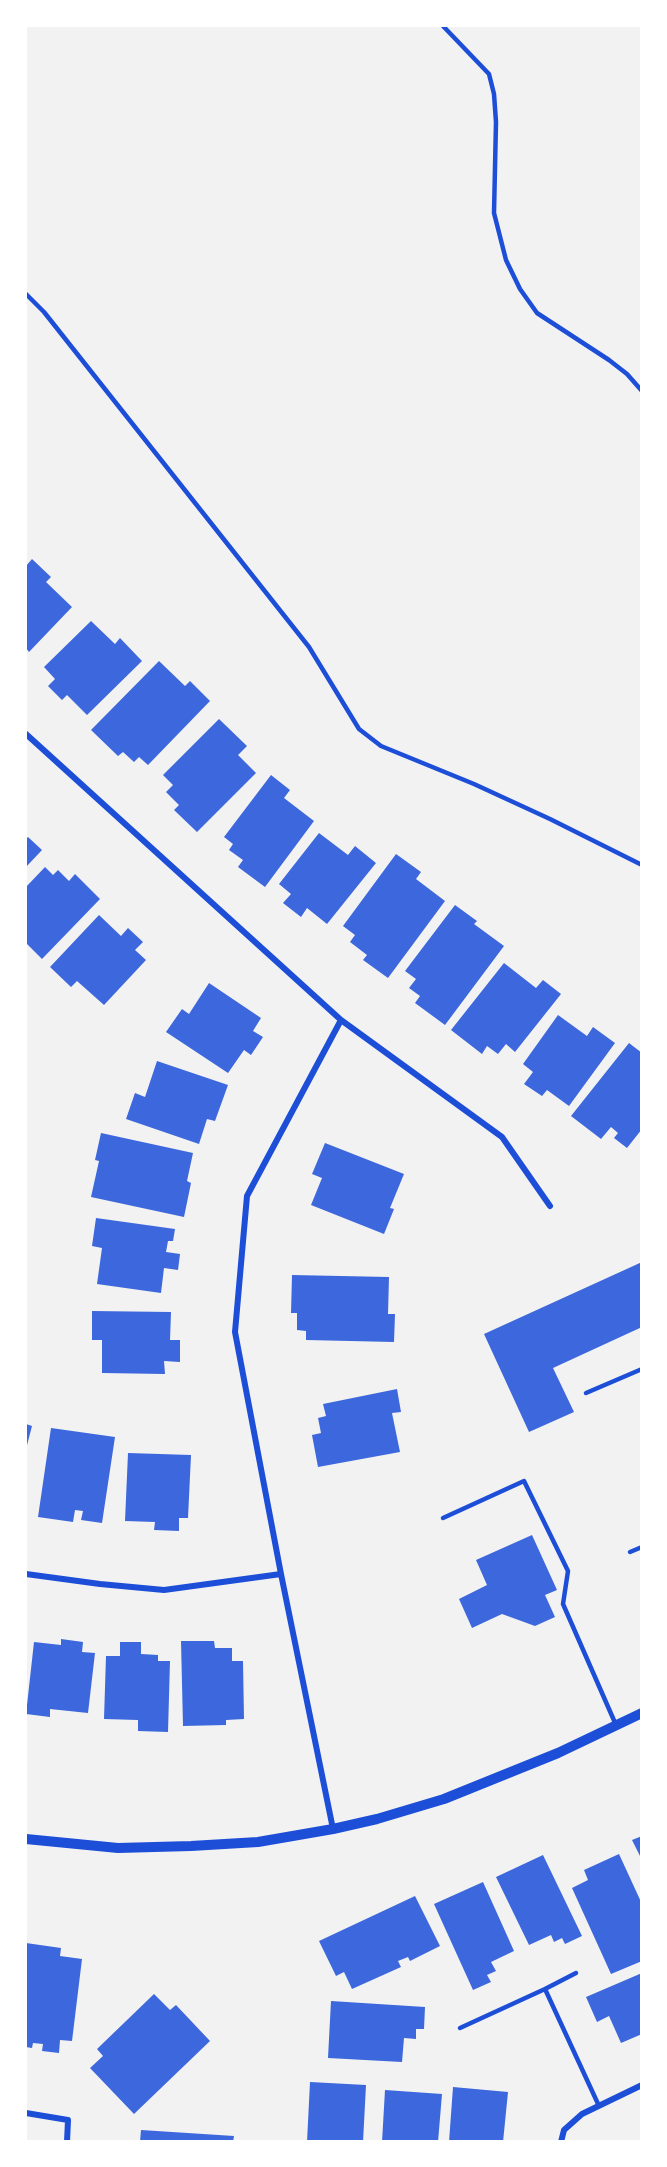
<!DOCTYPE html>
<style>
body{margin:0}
#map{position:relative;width:667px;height:2167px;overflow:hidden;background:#f2f2f2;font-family:"Open Sans",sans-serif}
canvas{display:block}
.frame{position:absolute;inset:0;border:27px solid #fff;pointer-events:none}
</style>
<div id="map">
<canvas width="667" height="2167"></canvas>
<div class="frame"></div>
</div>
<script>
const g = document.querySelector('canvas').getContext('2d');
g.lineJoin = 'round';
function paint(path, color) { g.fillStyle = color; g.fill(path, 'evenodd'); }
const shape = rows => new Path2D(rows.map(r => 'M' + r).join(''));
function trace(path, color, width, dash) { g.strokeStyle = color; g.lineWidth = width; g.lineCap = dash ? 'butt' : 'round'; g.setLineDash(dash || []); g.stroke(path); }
const building = shape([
 [32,559,51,577,46,582,72,607,29,652,26,648,26,566],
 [91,621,115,644,120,638,142,661,87,715,67,695,62,700,48,686,55,679,44,667],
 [159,661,185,686,190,681,210,701,148,765,139,757,134,762,123,752,118,756,91,730],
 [219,719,247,746,238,755,256,773,197,832,174,810,179,805,166,792,173,785,163,775],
 [271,775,290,790,284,798,314,821,265,887,238,867,243,860,229,850,233,844,224,837],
 [319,833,348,855,355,846,376,863,327,924,307,908,301,917,283,903,291,894,279,884],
 [28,837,42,850,26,867,26,839],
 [396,854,421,872,416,879,445,901,388,978,363,960,367,955,350,942,355,935,343,926],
 [45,867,53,875,58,870,69,881,75,874,100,899,42,959,26,943,26,887],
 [455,905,477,921,474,924,504,946,445,1025,415,1003,420,996,409,988,416,979,405,971],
 [99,915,121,936,128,928,143,942,135,950,146,960,104,1005,77,981,71,987,50,967],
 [504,963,536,988,543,980,561,994,515,1052,506,1044,498,1054,487,1046,482,1054,451,1030],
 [209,983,261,1018,253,1031,263,1037,251,1055,244,1050,228,1073,166,1032,182,1009,189,1014],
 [558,1015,587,1036,593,1027,615,1043,569,1106,547,1090,542,1096,524,1084,533,1072,523,1064],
 [629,1043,642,1053,642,1129,627,1148,614,1138,618,1133,611,1127,601,1139,571,1116],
 [157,1061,228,1085,215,1121,207,1119,199,1144,126,1119,135,1093,145,1097],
 [101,1133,193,1153,187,1181,191,1183,184,1217,91,1197,99,1161,95,1160],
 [325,1143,404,1174,390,1208,394,1209,384,1234,311,1205,322,1178,312,1174],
 [96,1218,175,1229,173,1241,168,1241,166,1252,180,1254,178,1270,164,1268,161,1293,97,1284,102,1248,92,1246],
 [642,1262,642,1327,553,1368,574,1412,529,1432,484,1334],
 [292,1275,389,1277,388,1314,395,1314,394,1342,306,1340,306,1331,297,1330,297,1313,291,1313],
 [92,1311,171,1312,170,1340,180,1340,180,1362,164,1361,165,1374,102,1373,102,1340,92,1340],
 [397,1389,401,1412,392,1413,400,1452,318,1467,312,1435,321,1433,318,1418,326,1416,323,1404],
 [26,1424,32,1426,26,1449],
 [51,1428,115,1437,102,1523,81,1520,83,1511,75,1510,73,1522,38,1517],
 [128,1453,191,1455,188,1518,179,1518,179,1531,154,1530,155,1522,125,1521],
 [532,1535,557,1590,545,1595,555,1617,535,1626,502,1614,472,1628,459,1599,487,1585,476,1560],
 [61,1639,83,1642,82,1652,95,1653,88,1713,50,1709,50,1717,26,1714,34,1642,61,1645],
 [181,1641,214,1641,215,1648,232,1648,232,1661,243,1661,244,1719,226,1720,226,1725,183,1726],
 [120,1642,141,1642,141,1654,158,1655,158,1661,170,1661,168,1732,138,1731,138,1720,104,1719,106,1656,120,1656],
 [642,1836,642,1860,632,1840],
 [619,1854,642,1904,642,1961,611,1974,572,1888,588,1880,584,1870],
 [543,1855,582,1936,565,1944,562,1938,554,1942,551,1935,529,1945,496,1877],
 [483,1882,514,1951,491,1962,496,1971,487,1975,491,1982,473,1990,434,1904],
 [415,1896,440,1946,410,1961,408,1957,398,1961,401,1967,352,1989,344,1972,336,1976,319,1941],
 [26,1943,61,1948,60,1956,82,1959,72,2041,60,2040,59,2053,42,2051,43,2044,33,2043,32,2048,26,2047],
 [642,1973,642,2034,621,2043,609,2016,597,2022,586,1997],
 [154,1994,170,2010,176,2005,210,2041,134,2114,90,2068,103,2056,97,2049],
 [331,2001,425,2007,424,2029,416,2029,416,2039,404,2038,402,2062,328,2058],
 [310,2082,366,2085,363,2142,307,2142],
 [453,2087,508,2092,503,2142,449,2142],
 [385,2090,442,2094,438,2142,382,2142],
 [141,2130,234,2136,233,2142,140,2142]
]);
const service = shape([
 [443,26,489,74,494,94,496,122,494,213,506,260,520,289,537,313,609,360,627,374,642,391],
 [26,294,44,312,309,647,359,729,381,746,474,784,550,819,642,865],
 [586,1393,642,1369],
 [443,1518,524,1481,568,1571,563,1604,616,1725],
 [630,1552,642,1547],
 [545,1989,599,2106],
 [460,2028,545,1989,576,1973]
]);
const minor = shape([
 [26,734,341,1020,502,1137,550,1206],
 [26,1574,100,1584,164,1590,281,1574],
 [333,1829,281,1574,235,1332,247,1196,341,1020],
 [26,2113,68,2120,67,2142],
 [561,2142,564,2130,582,2114,642,2085]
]);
const tertiary = shape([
 [26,1839,118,1848,191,1846,258,1842,333,1829,377,1819,444,1799,558,1753,642,1713]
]);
paint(building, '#3d67dc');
trace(service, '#1d4ed8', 4.5);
trace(minor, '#1d4ed8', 6);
trace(tertiary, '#1d4ed8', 10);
</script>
